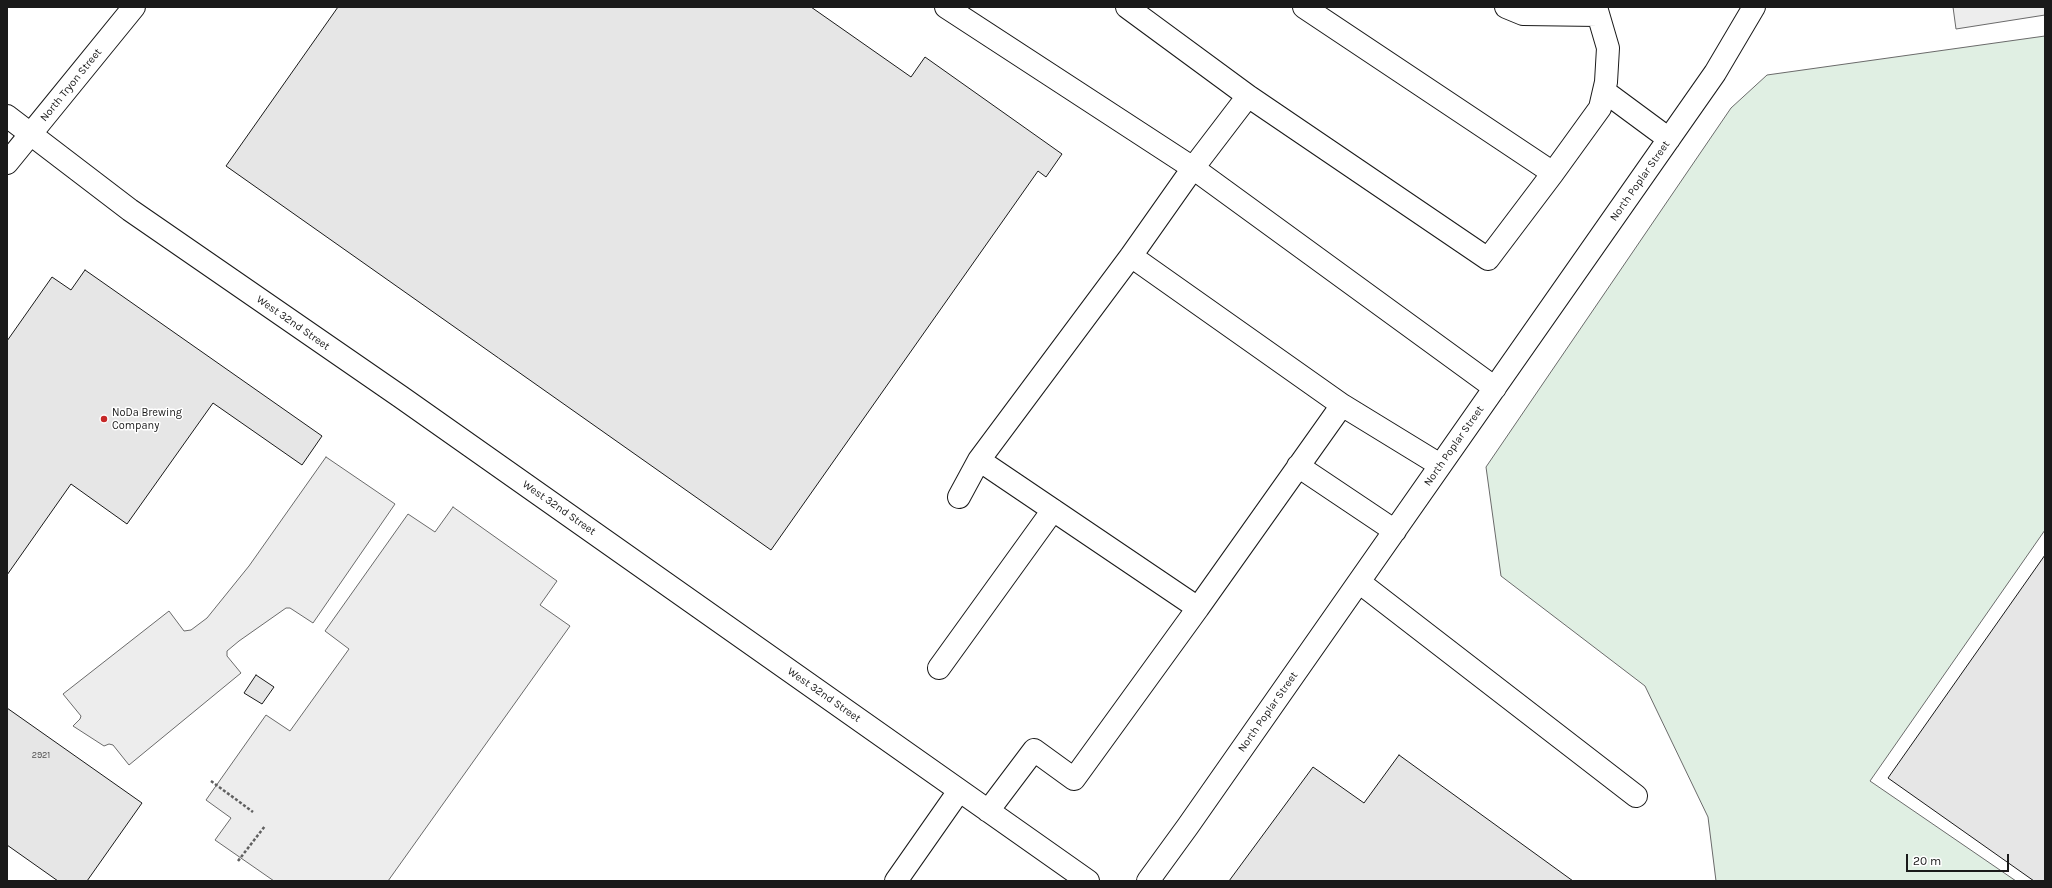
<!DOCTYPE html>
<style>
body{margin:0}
#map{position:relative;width:2052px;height:888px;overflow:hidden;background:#fff;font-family:Karla,sans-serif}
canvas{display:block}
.frame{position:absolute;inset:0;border:8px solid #1a1a1a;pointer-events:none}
.scale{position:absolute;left:1906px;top:854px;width:103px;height:18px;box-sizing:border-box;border:2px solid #1a1a1a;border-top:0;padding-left:5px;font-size:12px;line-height:14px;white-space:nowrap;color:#1a1a1a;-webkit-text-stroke:3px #fff;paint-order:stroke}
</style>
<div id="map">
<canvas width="2052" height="888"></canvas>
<div class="frame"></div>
<div class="scale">20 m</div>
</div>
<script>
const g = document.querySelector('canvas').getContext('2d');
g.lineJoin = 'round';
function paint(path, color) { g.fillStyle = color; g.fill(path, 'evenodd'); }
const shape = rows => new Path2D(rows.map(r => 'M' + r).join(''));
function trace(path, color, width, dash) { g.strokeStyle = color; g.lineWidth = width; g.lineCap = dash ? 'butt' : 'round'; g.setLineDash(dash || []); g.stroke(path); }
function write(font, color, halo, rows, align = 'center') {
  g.font = font + ' Karla,sans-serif'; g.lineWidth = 3; g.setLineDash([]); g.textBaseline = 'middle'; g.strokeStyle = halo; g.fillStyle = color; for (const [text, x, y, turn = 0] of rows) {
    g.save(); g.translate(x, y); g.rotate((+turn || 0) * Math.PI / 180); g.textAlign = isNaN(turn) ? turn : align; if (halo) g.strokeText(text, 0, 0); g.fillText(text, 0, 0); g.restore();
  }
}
const green = shape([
 [2045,36,2045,530,1870,781,2016,881,1716,881,1708,817,1645,686,1501,576,1486,467,1731,108,1767,75,2045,36]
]);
const parking = shape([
 [1953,7,2045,7,2045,15,1956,29,1953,7],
 [326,457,395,504,313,623,290,608,286,608,239,641,227,651,227,656,241,673,129,765,113,745,109,744,104,746,73,726,80,719,81,716,63,694,169,611,184,631,191,630,207,618,249,566,326,457],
 [453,507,557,581,540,605,570,626,388,881,274,881,215,840,231,818,206,800,266,715,290,731,349,649,325,631,408,514,435,532,453,507]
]);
const building = shape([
 [338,7,811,7,911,77,925,57,1062,154,1046,177,1038,171,771,550,226,166,338,7],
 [85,270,322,436,302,465,213,403,127,524,71,484,7,575,7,341,52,277,71,290,85,270],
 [2045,555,2045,881,2034,881,1888,778,2045,555],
 [256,675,274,687,262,704,244,693,256,675],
 [7,708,142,803,87,881,58,881,7,845,7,708],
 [1399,755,1573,881,1229,881,1313,767,1364,803,1399,755]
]);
const path = shape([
 [211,781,253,812],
 [238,861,265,826]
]);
const minor = shape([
 [946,7,1193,168,1248,96],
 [1127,7,1248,96,1488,259,1553,173,1304,7],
 [1506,7,1523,14,1598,15],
 [1604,91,1669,139],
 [7,116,130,210,401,397,1088,881],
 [1553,173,1600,108,1606,82,1608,48,1596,7],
 [1131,256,1342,405,1198,608],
 [1342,405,1440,465],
 [979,460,1198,608,1074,779,1034,750,988,811],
 [1298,466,1395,531],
 [959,497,979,460,1131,256,1193,168,1495,388],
 [1359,582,1636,796],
 [939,668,1053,510],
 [896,881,959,791],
 [1148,881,1188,826,1715,73,1754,7]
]);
const major = shape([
 [7,163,134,7]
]);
const markers = [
 [104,419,4,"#c62828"]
];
const numberNames = [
 ["2921",41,755]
];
const streetNames = [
 ["North Tryon Street",71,85,-51],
 ["North Poplar Street",1640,181,-55],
 ["West 32nd Street",293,323,35],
 ["North Poplar Street",1454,446,-55],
 ["West 32nd Street",559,508,35],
 ["West 32nd Street",824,695,35],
 ["North Poplar Street",1268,712,-55]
];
const poiNames = [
 ["NoDa Brewing",112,413],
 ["Company",112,426]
];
paint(green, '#e0efe3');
trace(green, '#6a6a6a', 1);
paint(parking, '#ededed');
trace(parking, '#6a6a6a', 1);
paint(building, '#e6e6e6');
trace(building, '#1a1a1a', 1);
trace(minor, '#1a1a1a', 24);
trace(major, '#1a1a1a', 24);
trace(path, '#5f5f5f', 2.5, [3, 2]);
trace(minor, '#fff', 22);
trace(major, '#fff', 22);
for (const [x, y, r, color] of markers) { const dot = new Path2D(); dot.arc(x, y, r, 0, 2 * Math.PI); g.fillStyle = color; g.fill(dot); trace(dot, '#fff', 1.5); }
write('9px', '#4d4d4d', null, numberNames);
write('11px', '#1a1a1a', '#fff', streetNames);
write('11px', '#1a1a1a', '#fff', poiNames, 'left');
</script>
